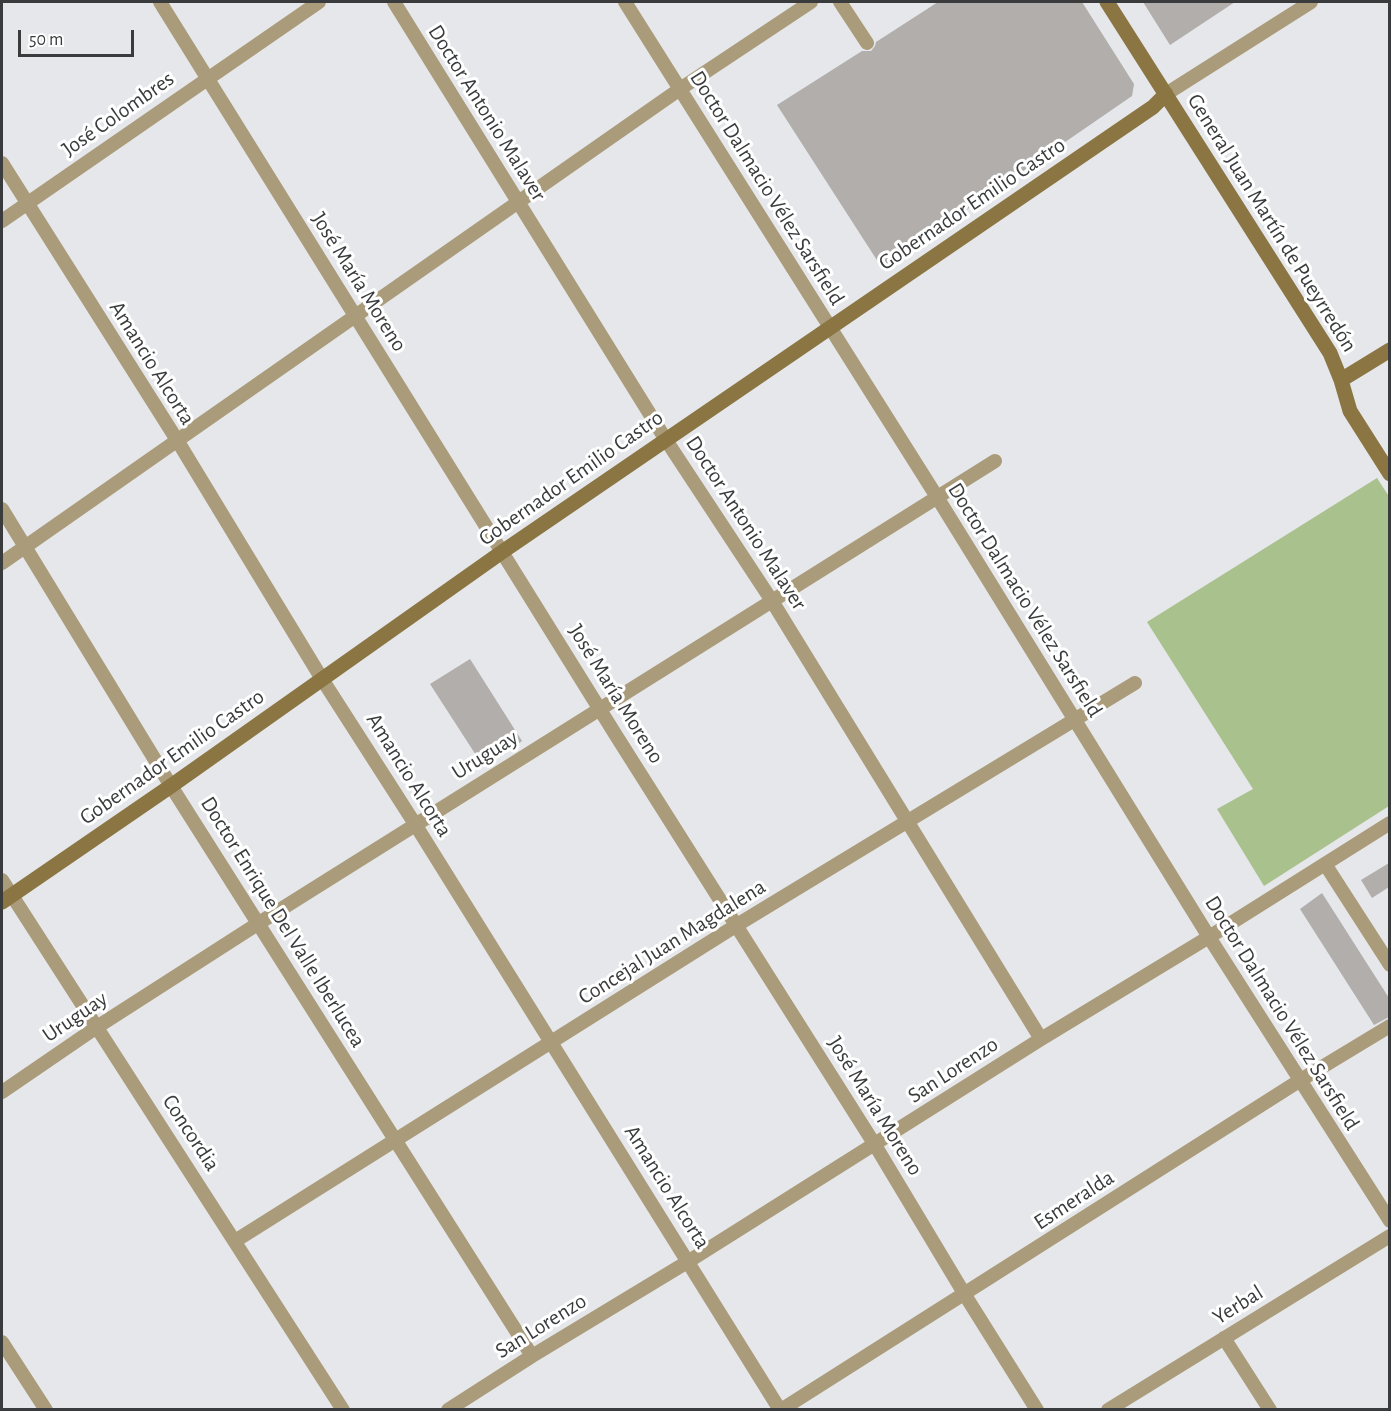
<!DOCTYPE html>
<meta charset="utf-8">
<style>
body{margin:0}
#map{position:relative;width:1391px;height:1411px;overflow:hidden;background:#e5e7ea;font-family:"Alegreya Sans",sans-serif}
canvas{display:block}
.frame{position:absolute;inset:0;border:3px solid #3a3b3c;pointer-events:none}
.scale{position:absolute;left:18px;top:30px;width:116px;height:27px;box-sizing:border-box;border:3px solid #3a3b3c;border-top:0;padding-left:8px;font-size:18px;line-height:21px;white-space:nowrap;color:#3a3b3c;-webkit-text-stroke:4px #fff;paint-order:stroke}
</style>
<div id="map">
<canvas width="1391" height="1411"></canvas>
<div class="frame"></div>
<div class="scale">50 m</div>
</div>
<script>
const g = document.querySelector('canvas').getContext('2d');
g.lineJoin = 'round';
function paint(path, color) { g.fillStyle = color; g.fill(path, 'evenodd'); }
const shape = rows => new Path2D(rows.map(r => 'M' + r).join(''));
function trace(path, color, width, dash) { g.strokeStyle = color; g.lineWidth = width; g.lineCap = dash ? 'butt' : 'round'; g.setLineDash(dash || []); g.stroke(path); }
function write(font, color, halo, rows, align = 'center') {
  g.font = font + ' "Alegreya Sans",sans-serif'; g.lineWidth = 6; g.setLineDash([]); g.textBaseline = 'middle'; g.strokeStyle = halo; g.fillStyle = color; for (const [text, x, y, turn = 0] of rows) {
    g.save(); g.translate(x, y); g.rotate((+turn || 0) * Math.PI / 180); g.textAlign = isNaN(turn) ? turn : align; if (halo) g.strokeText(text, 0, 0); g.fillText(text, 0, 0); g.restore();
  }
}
const green = shape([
 [1377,478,1390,498,1389,806,1264,886,1217,809,1253,789,1147,622]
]);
const building = shape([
 [938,2,1082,2,1134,84,1132,96,882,268,777,105,862,51,871,51,875,46,876,42],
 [1143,2,1235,2,1170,45],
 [470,659,522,741,483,766,430,684],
 [1389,863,1389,887,1372,898,1361,880],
 [1322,893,1389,998,1389,1017,1374,1025,1300,909]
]);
const street = shape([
 [160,2,617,737,875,1145,965,1295,1037,1410],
 [394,2,666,440,772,601,1041,1039],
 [625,2,937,497,1209,937,1390,1221],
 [840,2,867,43],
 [1166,94,1311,2],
 [2,163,177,440,322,679,415,824,780,1410],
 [2,221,319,2],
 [2,509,171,786,532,1356],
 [2,563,680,89,811,2],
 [1325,864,1390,965],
 [2,880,343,1410],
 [2,1092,97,1027,259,923,995,461],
 [235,1241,737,925,1135,683],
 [1224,1338,1270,1410],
 [2,1342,46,1410],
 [448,1410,532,1356,689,1261,1041,1039,1209,937,1390,823],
 [781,1410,1299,1081,1390,1026],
 [1108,1410,1390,1236]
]);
const secondary = shape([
 [1107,2,1330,353,1341,380,1350,411,1390,474],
 [1341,380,1390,350],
 [2,902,171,786,502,552,1153,107,1166,94]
]);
const streetNames = [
 ["Doctor Antonio Malaver",487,113,58],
 ["José Colombres",118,114,-35],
 ["Doctor Dalmacio Vélez Sarsfield",767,188,58],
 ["Gobernador Emilio Castro",972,204,-34],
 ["General Juan Martín de Pueyrredón",1272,223,58],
 ["José María Moreno",359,282,58],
 ["Amancio Alcorta",152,363,58],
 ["Gobernador Emilio Castro",571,478,-35],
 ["Doctor Antonio Malaver",746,523,57],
 ["Doctor Dalmacio Vélez Sarsfield",1025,600,58],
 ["José María Moreno",616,694,58],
 ["Uruguay",485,755,-32],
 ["Gobernador Emilio Castro",172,757,-35],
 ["Amancio Alcorta",409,775,58],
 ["Doctor Enrique Del Valle Iberlucea",283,922,58],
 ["Concejal Juan Magdalena",672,942,-32],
 ["Doctor Dalmacio Vélez Sarsfield",1282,1013,58],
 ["Uruguay",75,1017,-34],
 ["San Lorenzo",953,1070,-33],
 ["José María Moreno",875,1106,58],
 ["Concordia",191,1133,57],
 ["Amancio Alcorta",667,1187,58],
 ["Esmeralda",1074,1200,-33],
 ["Yerbal",1238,1305,-32],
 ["San Lorenzo",541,1326,-32]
];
paint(green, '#a8c18d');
paint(building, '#b1aeac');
trace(street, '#aa9b7a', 14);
trace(secondary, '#8b7643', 15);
write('22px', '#3a3b3c', '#fff', streetNames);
</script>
